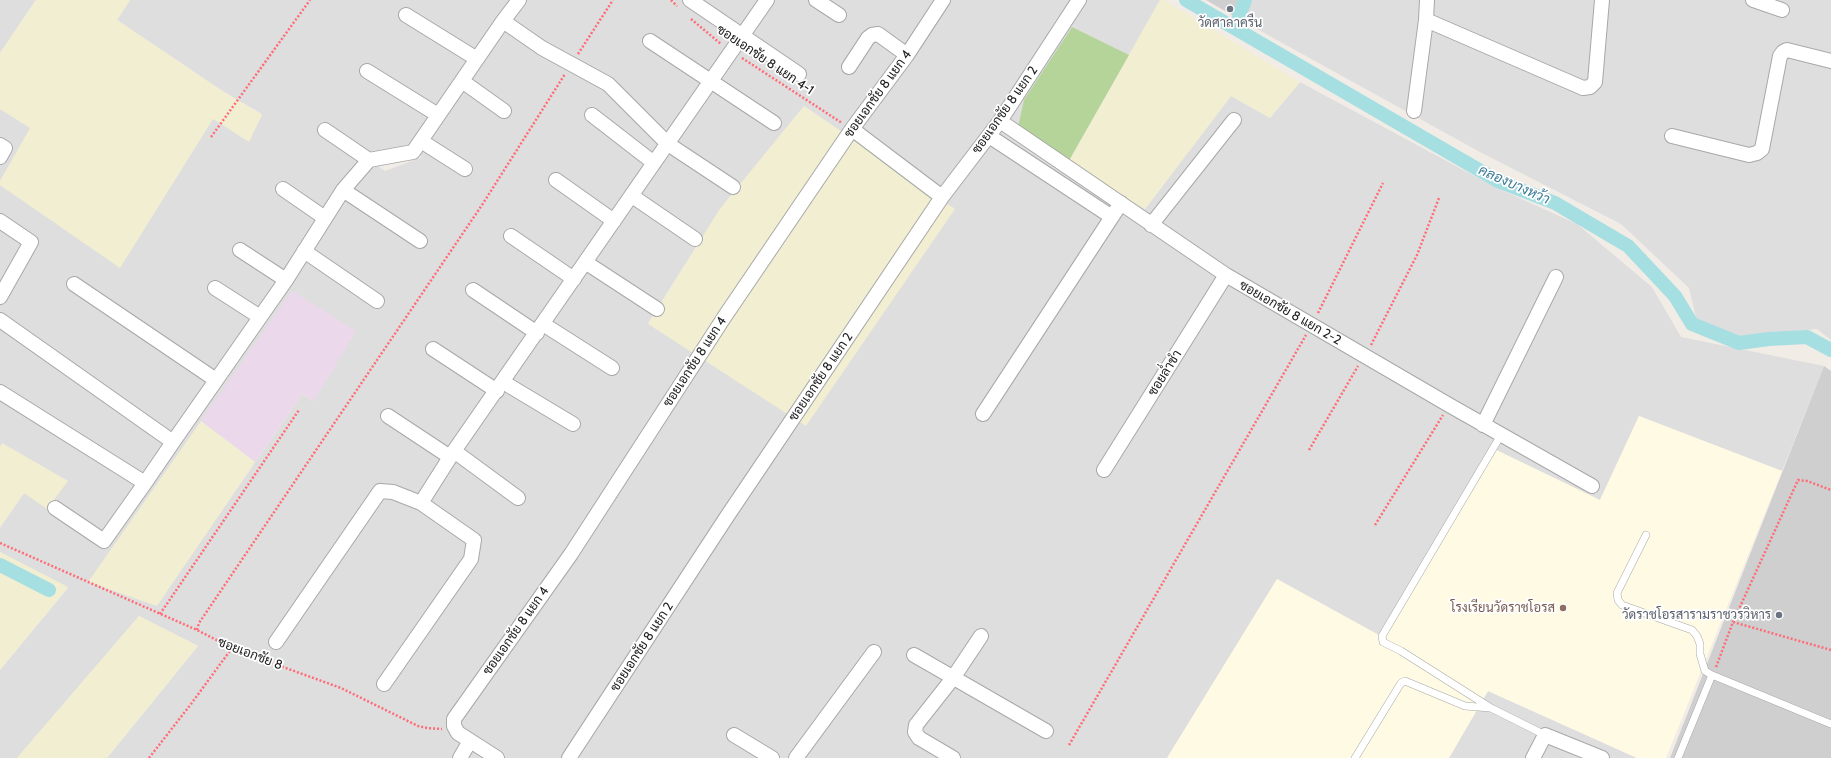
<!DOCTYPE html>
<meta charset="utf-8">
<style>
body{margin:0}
canvas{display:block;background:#f2ece7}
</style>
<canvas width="1831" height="758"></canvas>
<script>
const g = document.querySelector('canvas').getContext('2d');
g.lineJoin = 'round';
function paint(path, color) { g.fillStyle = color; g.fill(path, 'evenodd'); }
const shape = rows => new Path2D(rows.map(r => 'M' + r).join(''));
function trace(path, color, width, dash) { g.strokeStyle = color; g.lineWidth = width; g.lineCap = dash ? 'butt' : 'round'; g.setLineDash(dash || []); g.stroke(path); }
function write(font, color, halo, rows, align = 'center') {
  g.font = font + ' Cabin,Sarabun,sans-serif'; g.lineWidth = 3.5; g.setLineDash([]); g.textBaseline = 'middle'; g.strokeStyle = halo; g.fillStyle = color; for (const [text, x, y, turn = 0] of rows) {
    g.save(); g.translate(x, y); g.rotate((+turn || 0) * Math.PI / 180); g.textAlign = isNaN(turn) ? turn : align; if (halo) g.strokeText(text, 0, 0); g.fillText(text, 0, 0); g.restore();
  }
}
const residential = shape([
 [0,0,36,0,0,53],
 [130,0,1160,0,1068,164,1145,209,1231,96,1270,118,1300,82,1495,187,1577,224,1652,287,1681,337,1824,366,1782,471,1639,416,1600,500,1490,447,1383,637,1277,579,1167,758,107,758,198,646,139,616,17,758,0,758,0,670,68,588,0,552,0,528,24,493,0,447,0,185,120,267,213,118,262,114,224,92,117,20],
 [804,106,954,209,648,323,720,209],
 [413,152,422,157,385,171,369,160],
 [292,291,314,401,302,394,157,605],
 [1242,0,1831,0,1831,340,1817,329,1739,337,1697,322,1689,288,1621,224,1478,151,1237,18],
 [0,109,31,128,0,181],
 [1488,691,1637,758,1449,758]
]);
const industrial = shape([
 [292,291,356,331,314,401,302,394,255,462,201,421]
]);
const education = shape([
 [1639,416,1782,471,1666,758,1637,758,1488,691,1449,758,1167,758,1277,579,1382,637,1490,447,1600,500]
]);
const religious = shape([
 [1206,0,1242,0,1237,18],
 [1824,366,1831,371,1831,758,1670,758]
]);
const farmland = shape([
 [36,0,130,0,117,20,224,92,262,115,249,142,213,119,120,268,0,185,0,181,30,128,0,109,0,53],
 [1160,0,1164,0,1300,82,1270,118,1231,96,1145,209,1067,164],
 [804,106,955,209,806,426,648,324,720,209],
 [201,421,255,462,157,606,88,582],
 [2,443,68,481,47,509,24,493,0,527,0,447],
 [0,552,68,587,0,670],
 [139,616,198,646,107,758,17,758]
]);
const forest = shape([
 [1072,27,1129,55,1067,164,1018,127,1024,100]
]);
const canal = shape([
 [1186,0,1498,181,1555,203,1628,246,1675,296,1692,324,1739,343,1769,339,1807,337,1831,350],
 [1235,28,1245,0],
 [0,565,49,590]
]);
const path = shape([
 [671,0,677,6],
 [691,19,721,44],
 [578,54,613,0],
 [742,58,842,123],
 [211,137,310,0],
 [1318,313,1383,183],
 [1371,345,1417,255,1439,198],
 [1309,450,1358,366],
 [1375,525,1443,415],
 [0,543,197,630,236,650,341,688,418,726,427,728,442,729],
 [160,614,299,410],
 [1733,622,1831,650],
 [197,630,199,623,482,205,565,74],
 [1716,667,1733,622,1798,480,1807,481,1831,490],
 [1069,745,1306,335],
 [149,758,191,704,232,648]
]);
const lane = shape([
 [1501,435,1382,636,1383,642,1401,651,1491,708,1545,735],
 [1646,535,1617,593,1618,600,1622,605,1692,630,1697,636,1700,644,1700,654,1705,671,1712,675,1831,724],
 [1355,758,1401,683,1405,681,1465,706,1491,708],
 [1678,758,1712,675]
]);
const street = shape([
 [690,0,799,74],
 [816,0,839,15],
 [1753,0,1782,10],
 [406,15,477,59],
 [1426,20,1583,88,1590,87,1595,82,1602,0],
 [503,21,519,0],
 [650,41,774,123],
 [849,67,868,38,872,35,878,34,907,55],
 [367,71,438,115],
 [462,81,504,111],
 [1414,111,1426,20,1427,0],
 [592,115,654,163],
 [1000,121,1226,275,1449,405,1592,486],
 [852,129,942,197],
 [325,130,369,160],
 [989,136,1112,217],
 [1672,136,1749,155,1757,153,1762,149,1780,56,1783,52,1787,50,1831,61],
 [421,141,465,169],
 [0,145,5,148,0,157],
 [556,180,614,221],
 [283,189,325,218],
 [343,190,420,241],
 [632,196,695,239],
 [0,221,31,242,0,297],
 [1151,225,1234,120],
 [511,236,574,279],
 [240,250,286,280],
 [304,251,377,301],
 [585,262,657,309],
 [74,284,216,380],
 [215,288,260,317],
 [473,290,537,333],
 [0,320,173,442,145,483,0,392],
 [543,324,612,368],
 [433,349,497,391],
 [503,382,573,424],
 [983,414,1121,203],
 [388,416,450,457],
 [1483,425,1556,277],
 [173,442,286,280,343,190,369,160,413,152,503,21,542,48,608,84,668,144,733,187],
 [454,451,518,498],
 [1104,470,1226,275],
 [421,503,454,451,767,0],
 [55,508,104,541,145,483],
 [276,642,380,491,393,492,421,503,474,540,471,559,384,684],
 [914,655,1046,731],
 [734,735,772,758],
 [460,758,470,741],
 [497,758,458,733,454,726,454,719,571,554,725,316,852,129,907,55,943,0],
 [569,758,726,518,942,197,1000,121,1079,0],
 [796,758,874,652],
 [953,758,919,738,915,732,916,725,953,678,981,636],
 [1533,758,1545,735,1602,758]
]);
const markers = [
 [1230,9,4,"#6b7280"],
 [1563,608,4,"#8d6e63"],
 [1779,615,4,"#6b7280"]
];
const worshipNames = [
 ["วัดศาลาครืน",1230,23],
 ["วัดราชโอรสารามราชวรวิหาร",1771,615,"right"]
];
const streetNames = [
 ["ซอยเอกชัย 8 แยก 4-1",765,60,34],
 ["ซอยเอกชัย 8 แยก 4",878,94,-54],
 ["ซอยเอกชัย 8 แยก 2",1005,110,-55],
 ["ซอยเอกชัย 8 แยก 2-2",1290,313,30],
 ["ซอยเอกชัย 8 แยก 4",695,362,-57],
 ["ซอยล่ำชำ",1165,373,-58],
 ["ซอยเอกชัย 8 แยก 2",821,377,-56],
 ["ซอยเอกชัย 8 แยก 4",516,631,-55],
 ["ซอยเอกชัย 8 แยก 2",642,647,-57],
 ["ซอยเอกชัย 8",250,654,21]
];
const educationNames = [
 ["โรงเรียนวัดราชโอรส",1555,608]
];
const waterNames = [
 ["คลองบางหว้า",1514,185,24]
];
paint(residential, '#dfdede');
paint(industrial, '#ebd9eb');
paint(education, '#fffae3');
paint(religious, '#cfcfcf');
paint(farmland, '#f1eed2');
paint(forest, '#b5d499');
trace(canal, '#a5dfe2', 14);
trace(lane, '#a8a8a8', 8);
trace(street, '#a8a8a8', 16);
trace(path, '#ff6b76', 2.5, [2, 2]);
trace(lane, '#fff', 7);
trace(street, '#fff', 14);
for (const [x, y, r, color] of markers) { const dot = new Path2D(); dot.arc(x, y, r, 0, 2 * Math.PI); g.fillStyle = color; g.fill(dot); trace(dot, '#fff', 1.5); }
write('13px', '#5b616d', '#fff', worshipNames);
write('13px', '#212121', '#fff', streetNames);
write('13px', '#785e54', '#fff', educationNames, 'right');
write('italic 14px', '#3b7a97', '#fff', waterNames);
</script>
